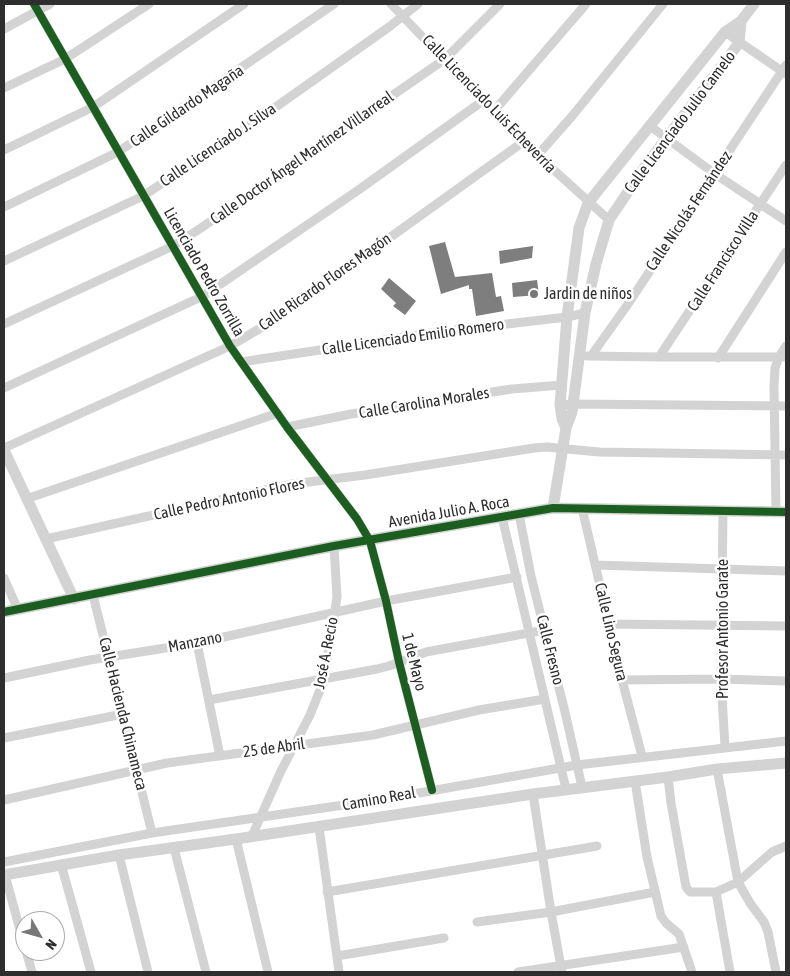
<!DOCTYPE html>
<meta charset="utf-8">
<style>
body{margin:0}
#map{position:relative;width:790px;height:976px;overflow:hidden;background:#fff;font-family:"Asap Condensed",sans-serif}
canvas{display:block}
.frame{position:absolute;inset:0;border:5px solid #2e2e2e;pointer-events:none}
.north{position:absolute;left:15px;top:911px;width:50px;height:50px;box-sizing:border-box;background:#fff;border:1px solid #ababab;border-radius:50%;rotate:128deg;font-size:14px;font-weight:700;line-height:20px;text-align:center;color:#2e2e2e}
.north::after{content:'';display:block;margin:auto;width:18px;height:22px;background:#777;clip-path:polygon(50% 0,100% 100%,50% 72%,0 100%)}
</style>
<div id="map">
<canvas width="790" height="976"></canvas>
<div class="frame"></div>
<div class="north">N</div>
</div>
<script>
const g = document.querySelector('canvas').getContext('2d');
g.lineJoin = 'round';
function paint(path, color) { g.fillStyle = color; g.fill(path, 'evenodd'); }
const shape = rows => new Path2D(rows.map(r => 'M' + r).join(''));
function trace(path, color, width, dash) { g.strokeStyle = color; g.lineWidth = width; g.lineCap = dash ? 'butt' : 'round'; g.setLineDash(dash || []); g.stroke(path); }
function write(font, color, halo, rows, align = 'center') {
  g.font = font + ' "Asap Condensed",sans-serif'; g.lineWidth = 5; g.setLineDash([]); g.textBaseline = 'middle'; g.strokeStyle = halo; g.fillStyle = color; for (const [text, x, y, turn = 0] of rows) {
    g.save(); g.translate(x, y); g.rotate((+turn || 0) * Math.PI / 180); g.textAlign = isNaN(turn) ? turn : align; if (halo) g.strokeText(text, 0, 0); g.fillText(text, 0, 0); g.restore();
  }
}
const building = shape([
 [445,242,455,277,492,273,496,297,501,296,504,311,476,316,472,289,469,289,469,285,441,294,429,246],
 [533,246,532,258,500,264,499,251],
 [389,278,416,301,405,315,393,306,396,303,381,289],
 [537,280,539,295,513,297,512,283]
]);
const minor = shape([
 [34,4,230,346,287,427,357,519,370,541,386,601,399,662,432,790],
 [391,4,523,142,609,220],
 [4,29,50,4],
 [725,32,786,74],
 [4,88,65,59,149,4],
 [494,111,586,4],
 [650,126,715,174,786,221],
 [4,150,93,107,244,4],
 [537,156,573,115,663,4],
 [4,207,118,152,334,4],
 [4,261,143,196,263,116,389,27,418,4],
 [4,324,173,246,201,228,445,59,500,4],
 [587,356,659,357,786,357],
 [591,356,628,304,786,65],
 [659,357,786,165],
 [718,358,786,252],
 [241,362,438,332,567,317,585,313],
 [4,388,203,296,357,191,484,100],
 [560,405,573,404,786,406],
 [287,427,351,414,512,389,562,385],
 [4,448,230,346,259,329,392,236,523,142],
 [26,499,278,413],
 [582,508,622,680,642,756],
 [723,511,721,679,725,747],
 [776,512,774,386,775,368,779,357,786,346],
 [519,514,531,576,565,712,582,787],
 [502,517,566,789],
 [46,539,292,484,365,475,534,448,547,447,599,452,786,455],
 [595,565,786,571],
 [4,578,18,610],
 [93,595,152,833],
 [609,624,786,626],
 [197,643,220,756],
 [4,678,90,660,197,643,386,601,517,577],
 [622,680,721,679,786,681],
 [209,700,377,669,389,666,426,652,545,630],
 [4,738,123,714],
 [717,769,738,882,750,903,764,922,768,932,776,972],
 [668,777,671,803,686,887,690,892,716,892,738,882,772,852,786,846],
 [635,781,647,857,661,916,666,923,679,934,692,972],
 [533,794,551,912,562,972],
 [4,800,167,763,373,735,479,710,545,699],
 [319,827,339,972],
 [252,836,281,771,310,715,324,680,337,597,334,546],
 [236,839,268,972],
 [174,848,206,972],
 [119,855,148,972],
 [4,862,152,833,385,799,577,765,786,741],
 [61,864,91,972],
 [5,875,25,948],
 [327,892,597,846],
 [716,892,730,972],
 [477,922,551,912,655,892],
 [26,951,32,972],
 [337,956,444,938],
 [518,972,684,947]
]);
const tertiary = shape([
 [566,428,562,419,560,405,567,317,579,228,588,203,725,32,741,21,754,4],
 [4,450,74,599],
 [553,508,566,428,572,412,585,313,596,264,609,220,646,165,739,43,741,21],
 [4,612,334,546,553,508,786,512],
 [4,875,119,855,236,839,533,794,668,777,717,769,786,763]
]);
const cycleway = shape([
 [34,4,230,346,287,427,357,519,370,541,386,601,399,662,432,790],
 [4,612,334,546,553,508,786,512]
]);
const markers = [
 [534,294,5,"#777"]
];
const streetNames = [
 ["Calle Licenciado Luis Echeverría",489,104,46],
 ["Calle Gildardo Magaña",187,106,-34],
 ["Calle Licenciado Julio Camelo",680,122,-53],
 ["Calle Licenciado J. Silva",218,145,-34],
 ["Calle Doctor Ángel Martínez Villarreal",302,158,-35],
 ["Calle Nicolás Fernández",689,211,-56],
 ["Calle Francisco Villa",723,261,-57],
 ["Licenciado Pedro Zorrilla",204,272,60],
 ["Calle Ricardo Flores Magón",325,282,-35],
 ["Calle Licenciado Emilio Romero",413,337,-8],
 ["Calle Carolina Morales",424,403,-9],
 ["Calle Pedro Antonio Flores",229,499,-12],
 ["Avenida Julio A. Roca",449,512,-10],
 ["Profesor Antonio Garate",723,629,-90],
 ["Calle Lino Segura",611,632,77],
 ["Manzano",195,642,-11],
 ["Calle Fresno",550,650,76],
 ["José A. Recio",326,653,-79],
 ["1 de Mayo",414,662,76],
 ["Calle Hacienda Chinameca",123,714,76],
 ["25 de Abril",274,748,-8],
 ["Camino Real",379,799,-10]
];
const poiNames = [
 ["Jardin de niños",544,294]
];
paint(building, '#7e7e7e');
trace(minor, '#d3d3d3', 9);
trace(tertiary, '#d3d3d3', 11);
trace(cycleway, '#1b5e20', 8);
for (const [x, y, r, color] of markers) { const dot = new Path2D(); dot.arc(x, y, r, 0, 2 * Math.PI); g.fillStyle = color; g.fill(dot); trace(dot, '#fff', 2); }
write('16px', '#2e2e2e', '#fff', streetNames);
write('16px', '#2e2e2e', '#fff', poiNames, 'left');
</script>
